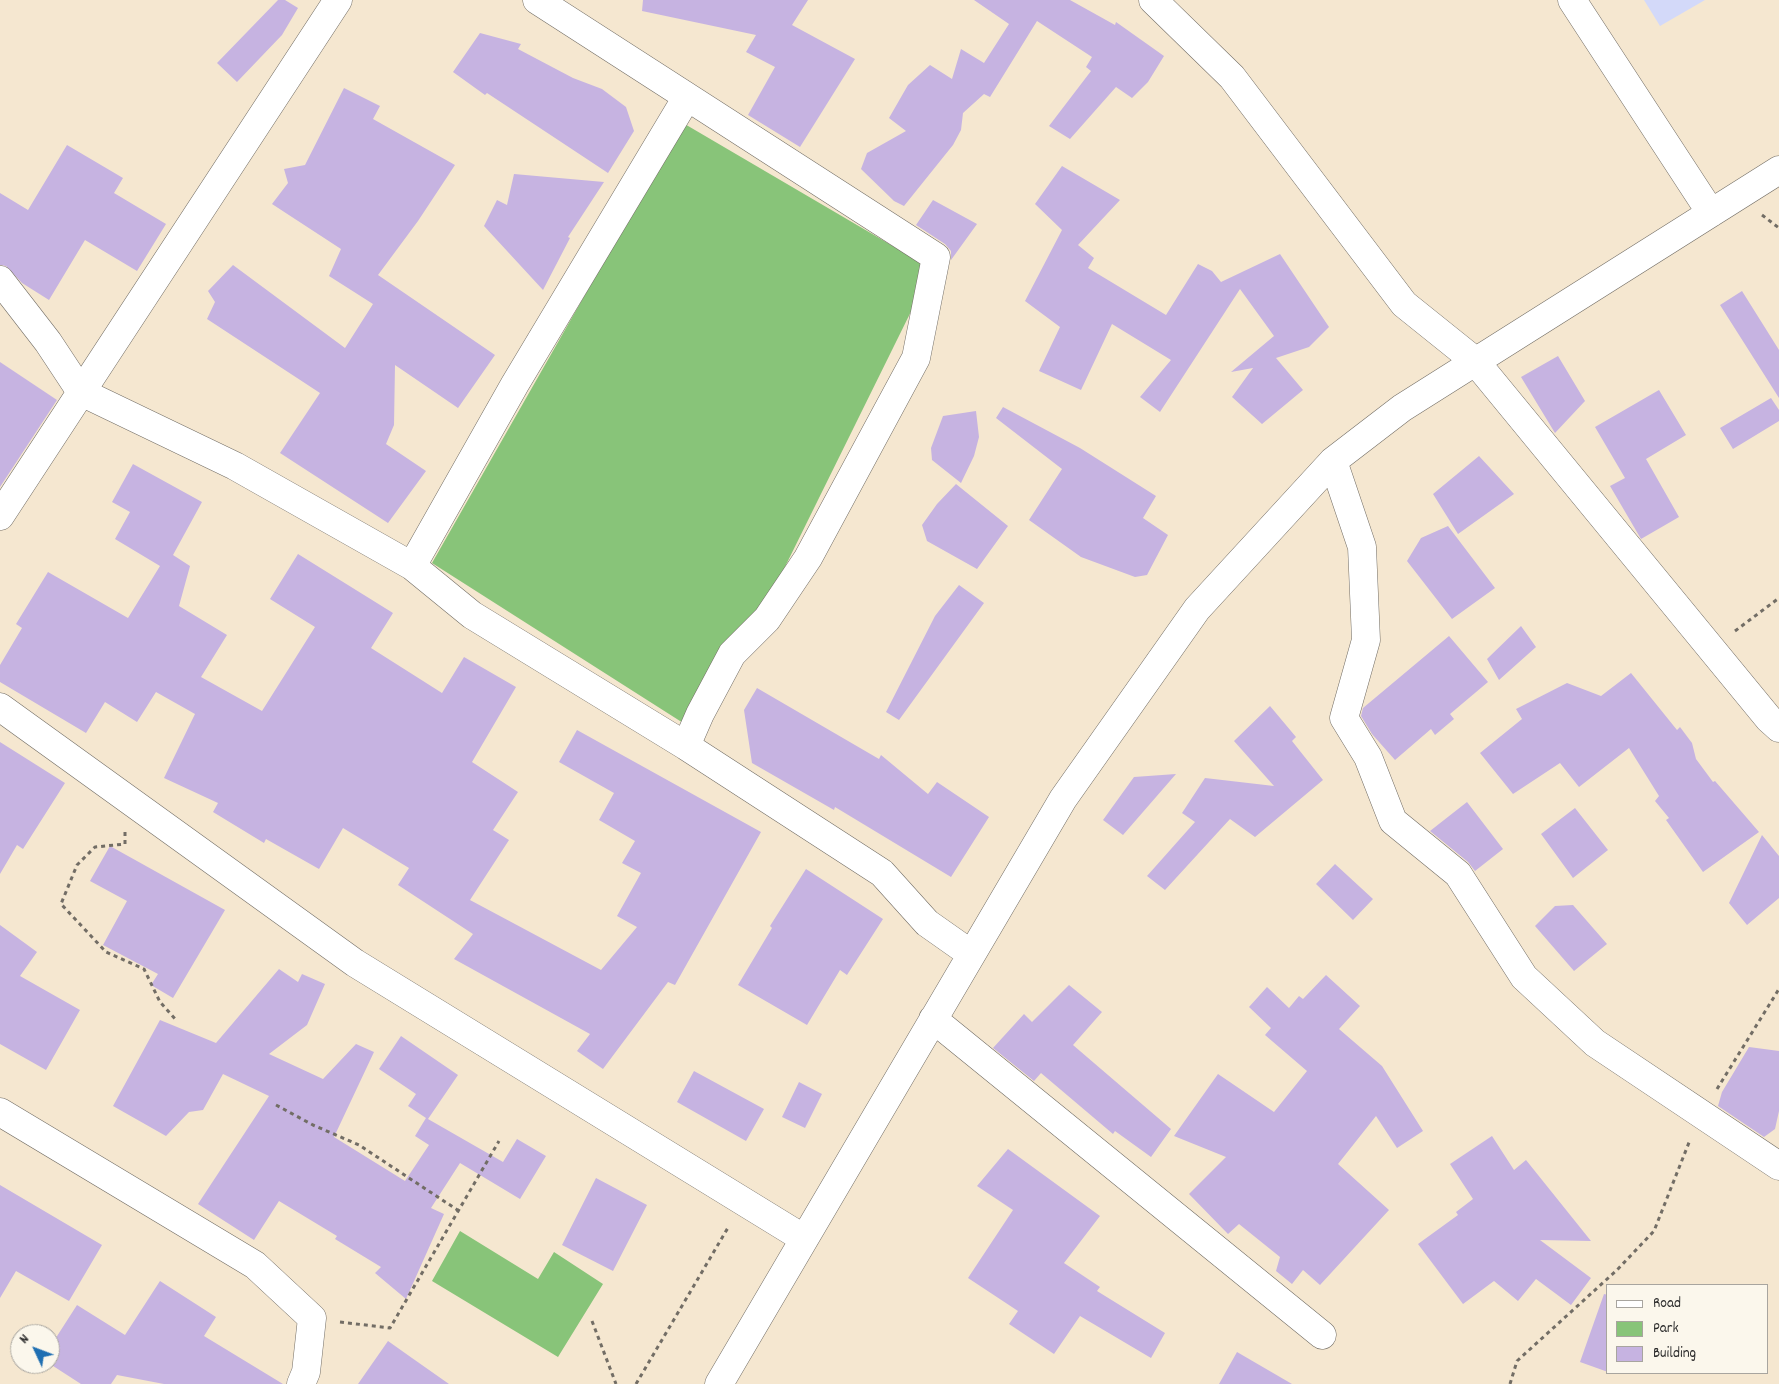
<!DOCTYPE html>
<style>
body{margin:0}
#map{position:relative;width:1779px;height:1384px;overflow:hidden;background:#f5e7d0;font-family:Dekko,sans-serif}
canvas{display:block}
.legend{position:absolute;left:1606px;top:1284px;width:162px;height:90px;box-sizing:border-box;background:#fbf7ec;border:1px solid #a8a59f;margin:0;padding:6px 9px;list-style:none;font-size:15px;color:#2b2b2b}
.legend li{display:flex;align-items:center;gap:10px;height:25px}
.legend b{width:25px;border:1px solid #a8a59f}
.north{position:absolute;left:10px;top:1324px;width:50px;height:50px;box-sizing:border-box;background:#fbf7ec;border:1px solid #a8a59f;border-radius:50%;rotate:313deg;font-size:14px;font-weight:700;line-height:20px;text-align:center;color:#2b2b2b}
.north::after{content:'';display:block;margin:auto;width:18px;height:22px;background:#1f6fb2;clip-path:polygon(50% 0,100% 100%,50% 72%,0 100%)}
</style>
<div id="map">
<canvas width="1779" height="1384"></canvas>
<ul class="legend">
<li><b style="height:6px;background:#fff"></b>Road</li>
<li><b style="height:14px;background:#88c479"></b>Park</li>
<li><b style="height:14px;background:#c6b3e1"></b>Building</li>
</ul>
<div class="north">N</div>
</div>
<script>
const g = document.querySelector('canvas').getContext('2d');
g.lineJoin = 'round';
function paint(path, color) { g.fillStyle = color; g.fill(path, 'evenodd'); }
const shape = rows => new Path2D(rows.map(r => 'M' + r).join(''));
function trace(path, color, width, dash) { g.strokeStyle = color; g.lineWidth = width; g.lineCap = dash ? 'butt' : 'round'; g.setLineDash(dash || []); g.stroke(path); }
const built = shape([
 [1644,0,1705,0,1660,26]
]);
const green = shape([
 [683,123,932,269,702,735,432,563],
 [460,1231,538,1279,554,1252,603,1284,558,1357,432,1281]
]);
const building = shape([
 [278,0,285,0,298,8,282,35,237,82,217,63],
 [643,0,808,0,792,25,855,59,800,147,748,115,775,67,746,52,756,35,642,11],
 [974,0,1070,0,1115,25,1116,22,1164,56,1148,82,1132,98,1116,87,1070,139,1049,126,1091,71,1086,67,1092,57,1037,21,990,97,984,94,963,113,961,130,953,145,904,206,894,201,861,169,867,153,906,131,889,118,908,85,930,65,952,79,961,49,984,63,1009,24],
 [480,33,521,44,518,49,573,78,602,89,626,107,634,131,608,173,487,93,485,95,453,72],
 [344,88,380,106,373,119,455,165,418,221,378,275,495,355,458,408,395,365,394,425,386,444,426,471,388,523,280,453,320,393,207,319,215,302,208,291,233,265,345,348,373,304,329,276,341,249,272,204,288,183,284,169,305,165],
 [67,145,123,178,114,193,166,224,137,271,85,240,49,300,22,283,6,266,0,265,0,193,28,210],
 [1062,166,1120,200,1078,245,1094,258,1088,268,1166,315,1198,264,1212,271,1221,282,1280,254,1329,327,1309,347,1276,358,1303,390,1262,424,1232,397,1253,368,1231,372,1274,336,1240,289,1160,412,1140,397,1171,360,1112,324,1081,390,1039,371,1060,327,1025,301,1062,230,1035,204],
 [514,174,604,182,568,237,570,238,543,290,484,226,497,200,507,205],
 [933,200,977,224,951,260,951,251,945,244,916,225],
 [1742,291,1779,350,1779,398,1720,305],
 [1558,356,1585,401,1555,433,1521,377],
 [0,362,57,400,0,487],
 [1659,390,1686,435,1646,459,1679,517,1641,539,1610,486,1625,478,1595,427],
 [1771,398,1779,410,1779,421,1733,449,1720,428],
 [1003,407,1080,448,1156,496,1143,518,1168,535,1147,575,1135,577,1081,557,1029,520,1062,469,996,418],
 [976,411,979,437,974,456,961,483,932,460,931,448,943,416],
 [1479,456,1514,494,1458,534,1433,494],
 [133,464,202,502,173,555,190,566,179,606,227,635,201,677,262,711,315,627,270,599,298,554,393,613,371,648,442,693,464,657,516,687,472,762,518,792,493,830,509,840,470,900,601,970,637,927,617,916,641,873,622,863,635,841,599,820,614,793,559,762,577,730,761,832,675,985,668,982,603,1069,577,1051,590,1034,454,959,473,934,398,885,409,868,343,828,319,869,266,839,264,843,213,812,218,803,164,778,195,714,156,692,137,722,105,702,86,733,0,682,0,665,22,628,16,624,48,572,128,618,160,566,115,539,130,512,112,502],
 [956,484,1008,526,977,569,927,541,922,525,937,504],
 [1448,526,1495,588,1452,619,1407,561,1421,538],
 [959,585,984,603,899,720,886,712,935,616],
 [1521,626,1536,647,1499,680,1487,659],
 [1449,636,1488,682,1450,714,1454,719,1435,735,1431,729,1395,760,1372,734,1361,716,1363,708],
 [1631,673,1677,730,1680,727,1692,743,1696,759,1713,782,1715,781,1759,832,1703,872,1666,820,1669,818,1655,801,1659,796,1629,748,1579,787,1560,763,1513,794,1480,753,1522,719,1516,709,1567,683,1601,696],
 [757,688,879,759,881,755,928,794,937,782,989,817,951,877,835,807,834,810,752,763,744,710],
 [1270,706,1296,737,1292,741,1323,780,1255,837,1230,819,1165,890,1147,876,1195,822,1182,813,1205,778,1274,786,1234,741],
 [0,742,65,783,23,849,17,845,0,874],
 [1176,774,1123,835,1103,820,1134,777],
 [1467,802,1503,849,1475,871,1468,862,1430,831],
 [1575,808,1608,850,1573,878,1541,834],
 [1762,835,1779,856,1779,898,1747,925,1729,903],
 [110,846,225,910,173,998,151,985,158,974,103,945,127,901,90,881],
 [1335,864,1373,899,1353,920,1316,884],
 [806,869,883,919,847,975,840,970,807,1025,738,985,772,928,770,926],
 [1573,905,1607,944,1574,971,1535,926,1555,906],
 [0,925,37,952,20,976,80,1010,46,1070,0,1044],
 [279,969,298,982,302,974,325,984,307,1025,269,1054,323,1079,356,1044,374,1052,334,1137,405,1181,429,1145,415,1136,426,1118,408,1106,416,1094,379,1069,401,1036,458,1075,428,1119,503,1162,517,1139,546,1156,520,1199,460,1163,431,1208,444,1214,406,1299,375,1273,381,1267,335,1239,337,1236,279,1201,254,1240,198,1204,269,1096,223,1074,203,1110,189,1112,166,1136,113,1106,160,1020,216,1043],
 [1326,975,1360,1006,1339,1029,1382,1066,1423,1131,1397,1148,1376,1116,1338,1164,1389,1210,1320,1285,1303,1270,1292,1284,1276,1271,1280,1257,1239,1224,1228,1234,1189,1194,1226,1157,1174,1136,1218,1074,1274,1112,1307,1071,1265,1035,1271,1028,1249,1007,1267,987,1289,1008,1299,996,1303,999],
 [1069,985,1102,1012,1073,1045,1171,1129,1151,1157,1115,1131,1113,1134,1041,1073,1034,1081,993,1048,1024,1014,1032,1022],
 [1749,1047,1779,1051,1779,1111,1775,1129,1764,1137,1718,1106,1722,1092],
 [694,1071,764,1109,746,1141,677,1102],
 [799,1082,822,1094,805,1128,782,1117],
 [1492,1136,1514,1170,1526,1160,1591,1241,1540,1240,1591,1278,1571,1305,1536,1279,1518,1301,1494,1281,1463,1304,1418,1244,1458,1215,1456,1212,1473,1199,1450,1164],
 [1008,1149,1100,1216,1064,1263,1100,1287,1097,1291,1165,1333,1151,1358,1080,1316,1054,1354,1009,1324,1018,1311,968,1278,1013,1210,977,1186],
 [596,1178,647,1205,613,1271,562,1245],
 [0,1185,102,1245,69,1301,16,1271,0,1298],
 [160,1281,216,1317,204,1336,283,1384,164,1384,117,1375,111,1384,81,1384,50,1364,50,1347,77,1305,125,1335],
 [1604,1294,1608,1295,1608,1372,1580,1362],
 [388,1341,412,1358,449,1384,358,1384],
 [1237,1352,1292,1384,1219,1384]
]);
const path = shape([
 [1762,215,1779,228],
 [1735,631,1779,598],
 [125,832,125,844,95,847,77,865,61,904,106,952,144,969,160,1002,176,1020],
 [1717,1089,1779,989],
 [276,1105,313,1125,359,1145,459,1211],
 [592,1321,616,1384],
 [340,1322,390,1328,499,1141],
 [636,1384,729,1226],
 [1510,1384,1517,1361,1617,1270,1654,1231,1690,1140]
]);
const street = shape([
 [537,0,936,257,916,358,808,558,767,619,732,654,700,714,686,746],
 [1153,0,1232,77,1404,304,1475,361,1769,719,1779,728],
 [1572,0,1711,213],
 [0,280,48,342,81,392,235,466,412,566,472,615,686,746,882,873,927,923,971,954],
 [1333,461,1362,547,1366,640,1344,718,1368,757,1393,821,1458,874,1524,977,1595,1043,1779,1166],
 [0,516,338,0],
 [412,566,515,384,687,97],
 [0,707,355,963,803,1238],
 [933,1019,1322,1335],
 [0,1112,255,1265,312,1318,306,1372,301,1384],
 [719,1384,1063,799,1197,609,1333,461,1402,408,1779,170]
]);
paint(built, '#d3d9f9');
paint(green, '#88c479');
paint(building, '#c6b3e1');
trace(street, '#726d65', 29);
trace(path, '#726d65', 3, [4, 4]);
trace(street, '#fff', 28);
</script>
